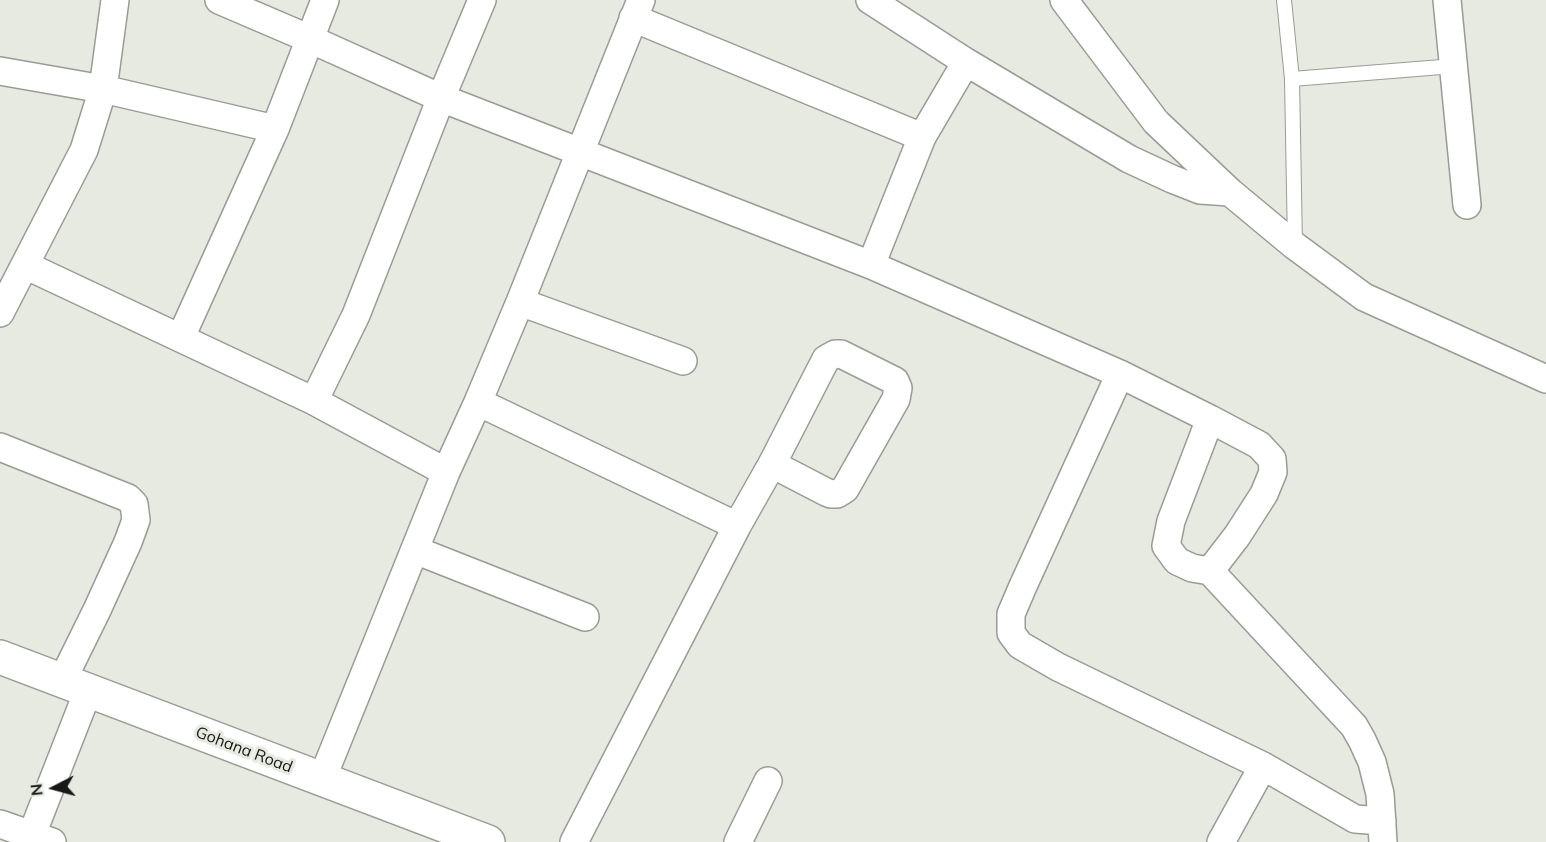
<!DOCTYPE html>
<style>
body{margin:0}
#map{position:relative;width:1546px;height:842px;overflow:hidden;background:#e6eae1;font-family:Mulish,sans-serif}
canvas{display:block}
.north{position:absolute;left:24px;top:758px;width:60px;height:60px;-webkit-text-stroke:4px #e6eae1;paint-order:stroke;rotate:264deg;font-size:16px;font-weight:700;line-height:24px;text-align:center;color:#181916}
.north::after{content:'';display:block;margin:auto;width:21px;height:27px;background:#181916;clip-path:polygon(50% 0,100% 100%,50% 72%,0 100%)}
</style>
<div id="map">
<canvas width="1546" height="842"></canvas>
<div class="north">N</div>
</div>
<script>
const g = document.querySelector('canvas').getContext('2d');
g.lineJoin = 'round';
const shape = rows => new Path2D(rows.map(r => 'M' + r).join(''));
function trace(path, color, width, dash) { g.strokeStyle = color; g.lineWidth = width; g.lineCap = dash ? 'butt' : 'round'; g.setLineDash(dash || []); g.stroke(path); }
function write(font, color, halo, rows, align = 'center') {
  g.font = font + ' Mulish,sans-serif'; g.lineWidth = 6; g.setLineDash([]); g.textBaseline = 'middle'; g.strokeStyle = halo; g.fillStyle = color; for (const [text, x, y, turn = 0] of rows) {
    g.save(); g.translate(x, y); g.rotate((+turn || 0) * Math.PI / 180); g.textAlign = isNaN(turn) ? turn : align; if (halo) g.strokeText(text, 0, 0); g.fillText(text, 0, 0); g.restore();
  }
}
const lane = shape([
 [1284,0,1292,79,1295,246],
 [1292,79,1454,66]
]);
const street = shape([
 [219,0,310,39,441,98,871,265,1120,374,1210,419,1259,445,1272,459,1273,472,1264,494,1237,536,1210,571],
 [870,0,966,62,922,137,871,265],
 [1064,0,1156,122,1230,192,1295,246,1364,297,1546,379],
 [1447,0,1467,205],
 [633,18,922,137],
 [966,62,1129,159,1172,179,1200,190,1230,192],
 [0,71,103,89,275,129],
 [25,265,314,401,446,472],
 [520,302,683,361],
 [0,313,84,150,103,89,115,0],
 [181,337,275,129,325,0],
 [1120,374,1023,586,1011,614,1011,633,1020,645,1058,667,1263,766,1355,819,1382,821],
 [314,401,356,315,441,98,482,0],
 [478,402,737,526],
 [1210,419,1171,521,1166,546,1177,561,1192,568,1210,571,1354,726,1362,740,1372,762,1380,794,1383,842],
 [0,447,128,498,134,504,136,520,128,542,97,610,62,681],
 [415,550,585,617],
 [322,779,446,472,478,402,520,302,641,0],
 [0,824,52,842],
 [29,842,88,691],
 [574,842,737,526,772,464,826,359,835,354,841,354,895,381,898,388,896,399,845,489,837,494,831,494,826,492,772,464],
 [738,842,768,781],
 [1221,842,1263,766]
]);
const secondary = shape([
 [0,657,488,842]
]);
const streetNames = [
 ["Gohana Road",244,750,21]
];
trace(lane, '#999c94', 16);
trace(street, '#999c94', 30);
trace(secondary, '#999c94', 36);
trace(lane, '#fff', 14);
trace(street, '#fff', 27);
trace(secondary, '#fff', 33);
write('16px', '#181916', '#e6eae1', streetNames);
</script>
